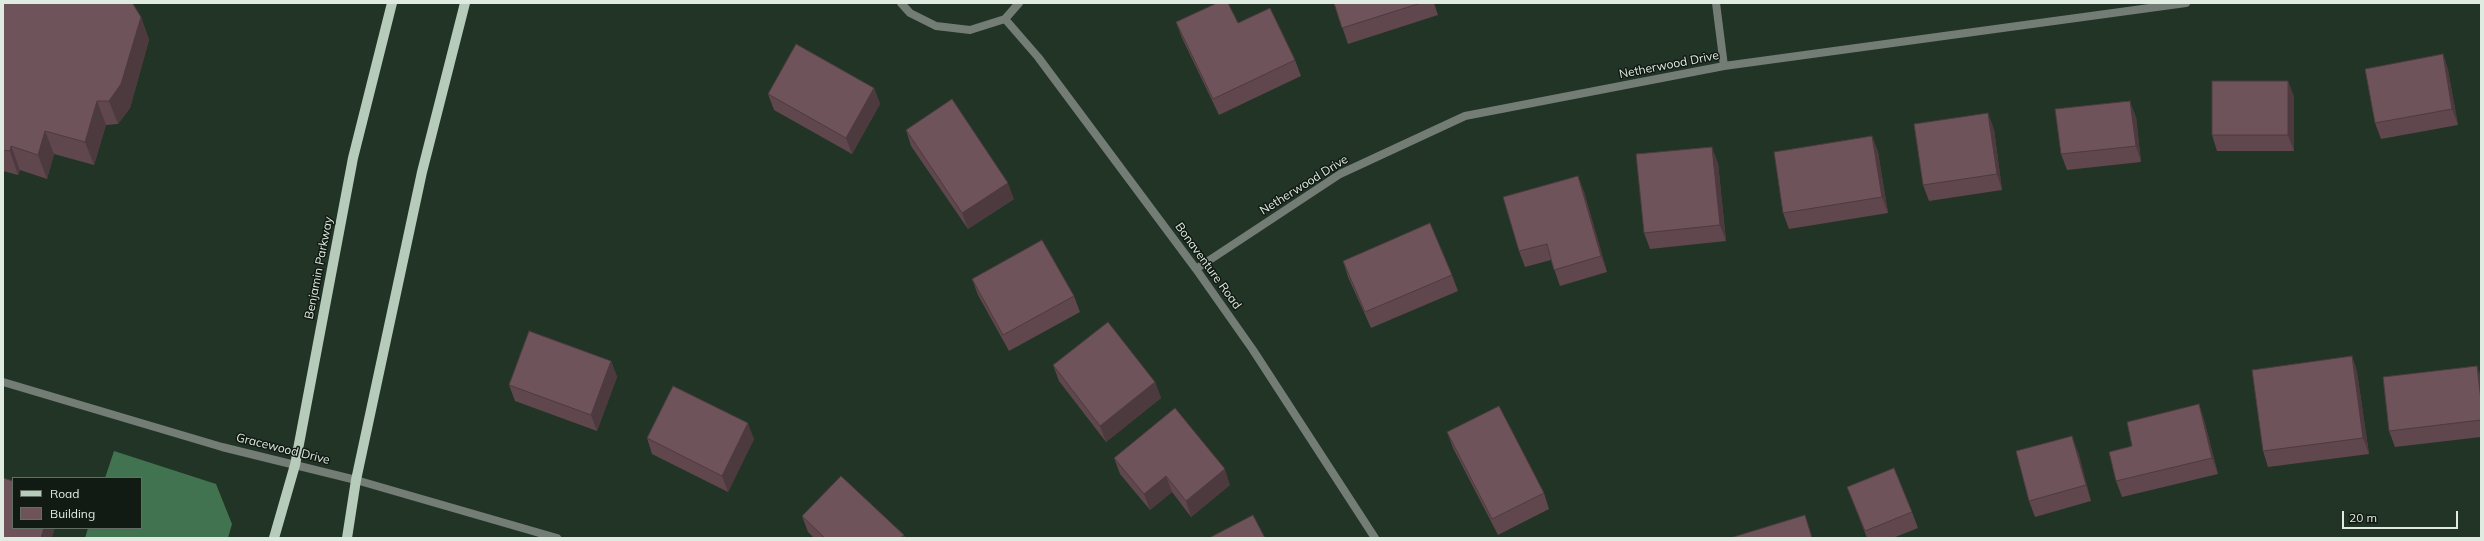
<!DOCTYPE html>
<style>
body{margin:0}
#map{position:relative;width:2484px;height:541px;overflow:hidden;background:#213426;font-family:Mulish,sans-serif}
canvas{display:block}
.frame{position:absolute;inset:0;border:4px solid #dfebe1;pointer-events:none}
.legend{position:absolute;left:12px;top:477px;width:130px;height:52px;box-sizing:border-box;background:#111a13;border:1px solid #636e65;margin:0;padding:5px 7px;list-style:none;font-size:12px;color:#dfebe1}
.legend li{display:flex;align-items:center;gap:8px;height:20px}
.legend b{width:20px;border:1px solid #636e65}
.scale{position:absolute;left:2342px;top:511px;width:116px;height:18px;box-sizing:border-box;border:2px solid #dfebe1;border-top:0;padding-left:5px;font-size:12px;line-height:14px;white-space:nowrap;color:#dfebe1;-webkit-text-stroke:3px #111a13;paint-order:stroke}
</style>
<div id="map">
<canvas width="2484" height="541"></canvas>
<div class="frame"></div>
<ul class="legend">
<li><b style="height:5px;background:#b7cbbb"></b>Road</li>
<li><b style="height:11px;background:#6e535a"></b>Building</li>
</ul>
<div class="scale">20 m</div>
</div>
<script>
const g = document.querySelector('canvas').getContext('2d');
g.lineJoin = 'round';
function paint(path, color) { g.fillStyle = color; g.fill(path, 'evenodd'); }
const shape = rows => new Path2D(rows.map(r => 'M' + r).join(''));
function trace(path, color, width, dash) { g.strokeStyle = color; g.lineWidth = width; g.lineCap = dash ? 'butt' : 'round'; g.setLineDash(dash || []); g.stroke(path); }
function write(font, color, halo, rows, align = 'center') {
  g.font = font + ' Mulish,sans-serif'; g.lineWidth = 3; g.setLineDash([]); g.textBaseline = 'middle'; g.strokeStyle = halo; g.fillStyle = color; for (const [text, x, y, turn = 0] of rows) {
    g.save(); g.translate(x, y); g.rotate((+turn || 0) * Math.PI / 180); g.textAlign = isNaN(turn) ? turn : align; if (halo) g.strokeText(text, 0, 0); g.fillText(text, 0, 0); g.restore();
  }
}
const forest = shape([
 [114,451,216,484,232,524,228,538,85,538,88,528,141,528,141,478,105,478]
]);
const street = shape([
 [901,3,910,13,936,26,970,30,1005,19,1019,3],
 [1716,3,1724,66],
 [1005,19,1038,57,1196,269,1253,350,1375,538],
 [1196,269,1340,174,1465,116,1724,66,2186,3],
 [3,382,222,447,356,480,557,538]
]);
const primary = shape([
 [274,538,295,465,353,158,392,3],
 [347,538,356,480,422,172,465,3]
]);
const wall = shape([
 [3,3,141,17,149,40,130,108,118,124,106,125,94,165,54,154,47,179,20,170,18,175,3,171],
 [1334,3,1434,3,1438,15,1348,44],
 [1176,22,1238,23,1295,60,1301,76,1219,115,1182,38],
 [2443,54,2448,70,2458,125,2381,139,2375,123],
 [2288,81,2294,97,2294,151,2217,151,2212,135],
 [874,88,880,104,852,154,774,110,768,94],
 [2136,117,2141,162,2067,170,2061,154],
 [1994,129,2002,190,1929,201,1923,185],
 [906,130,1014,199,968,229,911,146],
 [1872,136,1878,152,1888,213,1789,229,1783,213],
 [1718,163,1726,241,1650,249,1644,233],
 [1578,176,1584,192,1607,272,1560,286,1551,260,1525,267,1519,251],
 [1343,261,1452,275,1458,291,1371,328,1348,277],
 [972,279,1074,296,1080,312,1009,351,978,295],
 [2352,356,2357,372,2369,454,2268,467,2263,451],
 [611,361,617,377,597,431,515,401,509,385],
 [1053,365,1155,382,1161,398,1106,442,1059,381],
 [2481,377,2481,437,2395,447,2389,431],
 [2199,404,2204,420,2218,474,2122,497,2116,481,2132,446],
 [1447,432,1544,493,1549,509,1498,535,1453,448],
 [647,438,754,439,728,492,652,454],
 [2078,452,2091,501,2035,517,2029,501],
 [1114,458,1230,485,1191,517,1172,492,1150,510,1120,474],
 [1847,487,1912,512,1918,528,1893,538,1867,538],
 [802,516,904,535,905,538,814,538,808,532]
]);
const shadedWall = shape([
 [141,17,149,40,130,108,118,124,109,101],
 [2443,54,2448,70,2458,125,2452,109],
 [2288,81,2294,97,2294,151,2288,135],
 [874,88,880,104,852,154,846,138],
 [97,101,106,125,94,165,85,142],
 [2130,101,2136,117,2141,162,2136,146],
 [1988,113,1994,129,2002,190,1997,174],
 [45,131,54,154,47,179,38,155],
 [1872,136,1878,152,1888,213,1882,197],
 [11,146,20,170,18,175,10,151],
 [1712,147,1718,163,1726,241,1720,225],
 [1578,176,1584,192,1607,272,1601,256],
 [1008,183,1014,199,968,229,962,213],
 [2352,356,2357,372,2369,454,2363,438],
 [611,361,617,377,597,431,591,415],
 [2477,366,2481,377,2481,401],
 [1155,382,1161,398,1106,442,1100,426],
 [2199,404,2204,420,2218,474,2212,458],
 [748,423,754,439,728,492,722,476],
 [2072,436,2078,452,2091,501,2086,485],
 [1225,469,1230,485,1191,517,1186,501],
 [1166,476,1172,492,1150,510,1144,494],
 [44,528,55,528,52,538,41,538],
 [904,535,905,538,900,538]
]);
const building = shape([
 [3,3,131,3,133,4,141,17,121,84,109,101,97,101,85,142,45,131,38,155,11,146,10,151,3,150,3,3],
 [1217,3,1228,3,1238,23,1270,8,1295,60,1213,99,1176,22,1217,3],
 [1334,3,1421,3,1342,28,1334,3],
 [796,44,874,88,846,138,768,94,796,44],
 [2443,54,2452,109,2375,123,2365,69,2443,54],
 [2212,81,2288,81,2288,135,2212,135,2212,81],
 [952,99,1008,183,962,213,906,130,952,99],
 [2130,101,2136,146,2061,154,2055,109,2130,101],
 [1988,113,1997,174,1923,185,1914,124,1988,113],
 [1872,136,1882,197,1783,213,1774,152,1872,136],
 [1712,147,1720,225,1644,233,1636,154,1712,147],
 [1578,176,1601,256,1554,270,1547,244,1519,251,1503,197,1578,176],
 [1430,223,1452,275,1365,312,1343,261,1430,223],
 [1042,240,1074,296,1003,335,972,279,1042,240],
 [1108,322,1155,382,1100,426,1053,365,1108,322],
 [529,331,611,361,591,415,509,385,529,331],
 [2352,356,2363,438,2263,451,2252,370,2352,356],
 [2477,366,2481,401,2481,420,2389,431,2383,377,2477,366],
 [673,386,748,423,722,476,647,438,673,386],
 [2199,404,2212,458,2116,481,2109,452,2132,446,2127,422,2199,404],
 [1499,406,1544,493,1492,519,1447,432,1499,406],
 [1175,408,1225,469,1186,501,1166,476,1144,494,1114,458,1175,408],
 [2072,436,2086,485,2029,501,2016,451,2072,436],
 [1894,468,1912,512,1865,531,1847,487,1894,468],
 [841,476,904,535,900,538,825,538,802,516,841,476],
 [3,478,13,481,13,528,44,528,41,538,3,538,3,478],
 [1253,515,1265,538,1209,538,1253,515],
 [1805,515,1812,538,1730,538,1805,515]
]);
const streetNames = [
 ["Netherwood Drive",1669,65,-11],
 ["Netherwood Drive",1304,185,-32],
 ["Bonaventure Road",1208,266,54],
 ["Benjamin Parkway",319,268,-79],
 ["Gracewood Drive",283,449,14]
];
paint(forest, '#417350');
trace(street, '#737d75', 8);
trace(primary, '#b7cbbb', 10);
paint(wall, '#5f474d');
paint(shadedWall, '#4d3a3f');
paint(building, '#6e535a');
trace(building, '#4d3a3f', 1);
write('12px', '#dfebe1', '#111a13', streetNames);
</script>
